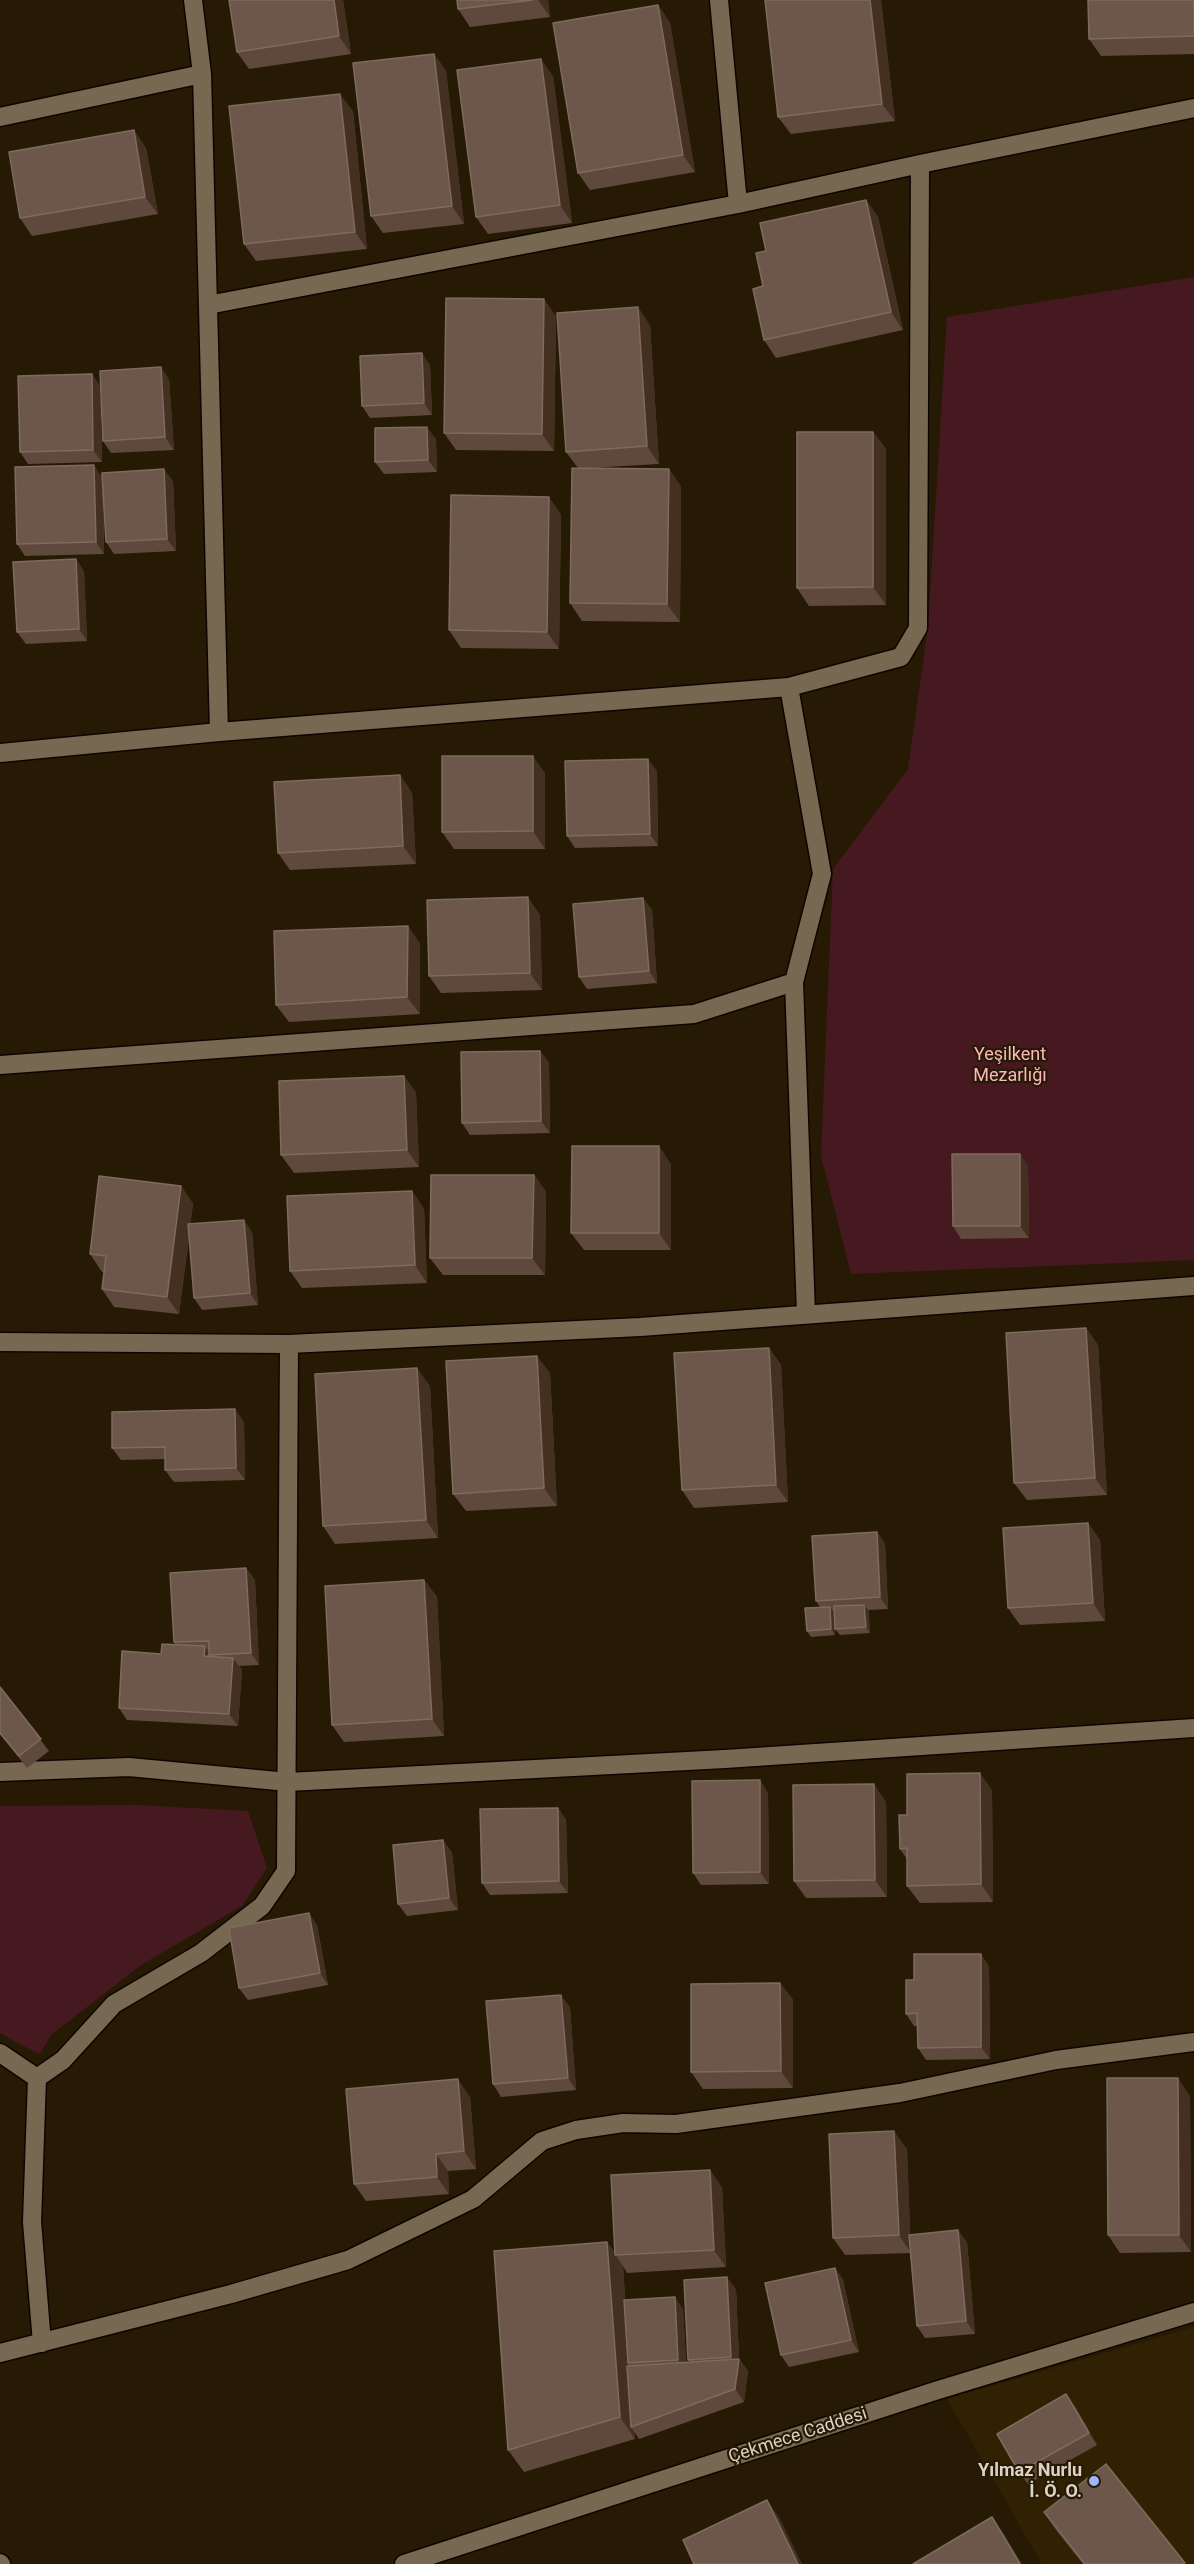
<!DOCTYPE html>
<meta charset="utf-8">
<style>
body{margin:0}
canvas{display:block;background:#261a04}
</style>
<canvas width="1194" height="2564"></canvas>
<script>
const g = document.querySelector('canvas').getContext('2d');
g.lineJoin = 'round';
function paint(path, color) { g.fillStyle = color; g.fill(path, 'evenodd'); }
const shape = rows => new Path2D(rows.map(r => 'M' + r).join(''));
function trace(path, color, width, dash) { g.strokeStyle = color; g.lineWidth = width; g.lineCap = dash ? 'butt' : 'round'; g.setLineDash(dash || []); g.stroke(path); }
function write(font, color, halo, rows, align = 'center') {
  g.font = font + ' Roboto,sans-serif'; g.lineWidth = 4.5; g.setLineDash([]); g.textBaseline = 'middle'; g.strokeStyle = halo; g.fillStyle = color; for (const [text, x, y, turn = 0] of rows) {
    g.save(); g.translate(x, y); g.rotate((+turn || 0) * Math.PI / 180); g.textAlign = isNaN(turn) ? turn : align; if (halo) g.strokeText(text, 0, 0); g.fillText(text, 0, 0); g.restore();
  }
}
const built = shape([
 [1194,2327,1194,2564,1042,2564,947,2399]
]);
const green = shape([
 [1194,277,1194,1260,851,1274,821,1156,833,869,908,769,928,627,947,317],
 [137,1805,248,1811,267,1868,242,1906,141,1965,51,2035,40,2054,25,2047,0,2033,0,1806]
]);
const street = shape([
 [193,0,202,74,219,732],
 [719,0,738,204],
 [0,117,202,74],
 [208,305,738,204,920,164,1194,108],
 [0,753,219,732,789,687,901,657,918,628,920,164],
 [794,982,806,1314],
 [0,1065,694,1014,794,982,822,874,789,687],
 [0,1342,289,1344,640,1327,1194,1286],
 [0,1772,129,1767,288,1782,725,1759,1194,1728],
 [0,2053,37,2078],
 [37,2078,63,2060,114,2004,201,1953,262,1906,286,1871,289,1344],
 [37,2078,32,2222,42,2343],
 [0,2353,231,2294,348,2260,473,2199,542,2141,576,2130,623,2123,676,2124,900,2093,1056,2060,1194,2042],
 [0,2563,1,2564]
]);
const secondary = shape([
 [404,2564,935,2391,1194,2312]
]);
const wall = shape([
 [343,0,351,54,249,69,237,52],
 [457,0,548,0,550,17,470,27,458,9],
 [881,0,895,121,791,134,778,117],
 [1194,0,1194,54,1101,56,1089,39],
 [658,5,670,23,695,172,590,190,578,173],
 [434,54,446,71,464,224,383,233,371,216],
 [553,76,572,223,488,234,476,217],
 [353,111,367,249,256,261,244,244],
 [146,148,158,214,32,236,20,218],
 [866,200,878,217,903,330,776,358,764,340,763,286,766,251],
 [556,316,554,451,456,450,444,433],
 [650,325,659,464,589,468,681,486,680,622,582,621,570,603,578,468,566,452],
 [430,365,432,415,370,418,362,406],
 [92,374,100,386,102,462,28,464,20,452],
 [169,379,174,450,111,453,103,441],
 [873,432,886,449,886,605,809,606,797,588],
 [436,439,437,472,384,474,375,462],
 [102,477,173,481,176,551,114,554,106,542,103,486,104,554,25,556,17,544],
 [561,514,559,649,461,648,449,630],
 [84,571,87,641,26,644,17,632],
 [657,771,658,846,575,848,567,836],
 [545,773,545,849,454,849,442,832],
 [400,775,412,793,416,864,290,870,278,853],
 [643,898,652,910,657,983,587,989,579,977],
 [540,915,542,990,441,993,429,976],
 [408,926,420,944,420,1014,289,1022,276,1005],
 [540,1051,549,1063,550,1133,470,1135,462,1123],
 [404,1076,416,1093,419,1167,294,1173,281,1155],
 [671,1164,671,1250,584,1250,571,1233],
 [1028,1166,1029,1238,961,1239,953,1226],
 [534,1175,546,1192,545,1275,443,1275,430,1258],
 [181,1186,193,1204,190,1224,252,1232,258,1305,202,1310,194,1298,189,1237,179,1314,114,1307,102,1289,104,1272,102,1272,90,1254],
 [412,1191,424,1209,427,1283,302,1288,290,1271],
 [1086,1328,1098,1345,1107,1495,1027,1500,1014,1483],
 [769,1348,781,1365,788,1502,694,1508,682,1490],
 [550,1373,557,1506,466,1511,453,1494],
 [430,1386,438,1538,335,1544,323,1526],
 [244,1422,245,1480,174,1482,165,1470,165,1459,121,1460,112,1448],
 [1088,1523,1100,1540,1105,1621,1020,1625,1008,1608],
 [877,1532,885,1544,888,1609,868,1610,870,1633,840,1635,835,1629,835,1635,811,1637,807,1631,820,1607,816,1601],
 [246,1568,255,1580,259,1665,239,1666,242,1670,238,1726,127,1720,119,1708,161,1654,175,1644,174,1642],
 [424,1580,437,1597,444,1736,344,1742,332,1725],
 [0,1687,49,1751,27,1768,0,1734],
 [992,1790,993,1902,920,1903,907,1886,907,1859,900,1849,907,1815],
 [768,1793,769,1884,701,1885,693,1873],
 [886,1802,887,1897,806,1898,794,1881],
 [558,1808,566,1820,568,1893,490,1895,482,1883],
 [443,1840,452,1853,458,1910,407,1916,398,1904],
 [317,1925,328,1985,248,2000,239,1988],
 [989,1966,990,2059,926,2060,918,2048,917,2026,914,2026,906,2014,914,1980],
 [780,1983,793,2000,793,2088,703,2089,691,2072],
 [570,2007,576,2090,501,2097,493,2084],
 [1190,2096,1191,2252,1120,2253,1108,2235],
 [470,2097,476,2169,448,2171,449,2194,366,2201,354,2184],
 [907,2149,910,2234,967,2242,975,2334,925,2338,917,2326,910,2253,845,2255,833,2238],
 [722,2187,726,2267,627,2273,623,2266,625,2300,683,2309,686,2362,690,2362,688,2360,736,2289,739,2359,748,2371,744,2402,639,2439,635,2433,635,2439,524,2472,508,2450,607,2242,615,2253],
 [835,2268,843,2280,859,2352,789,2367,781,2355],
 [1075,2406,1097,2445,1028,2484,1019,2472],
 [1106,2464,1185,2564,1083,2564,1056,2530,1044,2512]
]);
const shadedWall = shape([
 [334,0,343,0,351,54,339,36],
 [538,0,548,0,550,17],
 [870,0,881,0,895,121,882,104],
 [658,5,670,23,695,172,683,155],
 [434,54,446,71,464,224,452,206],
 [541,59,553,76,572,223,560,205],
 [340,94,353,111,367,249,355,232],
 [134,130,146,148,158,214,145,197],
 [866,200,878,217,903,330,891,312],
 [544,299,556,316,554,451,542,434],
 [638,307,650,325,659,464,647,446],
 [422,353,430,365,432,415,424,403],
 [161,367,169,379,174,450,165,437],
 [92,374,100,386,102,462,93,450],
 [427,427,436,439,437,472,428,460],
 [873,432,886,449,886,605,873,587],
 [94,465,102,477,104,554,96,542],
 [164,469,173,481,176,551,167,539],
 [669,469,681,486,680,622,667,604],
 [549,497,561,514,559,649,547,632],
 [76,559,84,571,87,641,79,629],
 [533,756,545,773,545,849,533,831],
 [648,759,657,771,658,846,650,834],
 [400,775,412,793,416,864,403,846],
 [528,897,540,915,542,990,530,973],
 [643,898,652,910,657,983,649,971],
 [408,926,420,944,420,1014,407,997],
 [540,1051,549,1063,550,1133,541,1121],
 [404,1076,416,1093,419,1167,407,1150],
 [659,1146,671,1164,671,1250,659,1233],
 [1020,1154,1028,1166,1029,1238,1020,1226],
 [534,1175,546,1192,545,1275,532,1258],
 [181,1186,193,1204,179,1314,167,1297],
 [412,1191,424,1209,427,1283,415,1265],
 [244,1220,252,1232,258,1305,250,1293],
 [1086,1328,1098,1345,1107,1495,1095,1478],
 [769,1348,781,1365,788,1502,776,1485],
 [537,1356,550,1373,557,1506,544,1488],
 [417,1368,430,1386,438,1538,426,1520],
 [235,1409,244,1422,245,1480,236,1468],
 [1088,1523,1100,1540,1105,1621,1093,1603],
 [877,1532,885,1544,888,1609,880,1597],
 [246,1568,255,1580,259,1665,251,1653],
 [424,1580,437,1597,444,1736,432,1719],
 [864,1605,869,1611,870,1633,866,1627],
 [830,1607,835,1613,835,1635,831,1629],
 [205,1646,211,1655,209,1655,213,1660,204,1656],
 [233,1658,242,1670,238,1726,229,1714],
 [980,1773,992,1790,993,1902,981,1884],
 [760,1780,768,1793,769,1884,760,1872],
 [874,1784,886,1802,887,1897,875,1880],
 [558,1808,566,1820,568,1893,559,1881],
 [443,1840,452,1853,458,1910,449,1898],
 [309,1913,317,1925,328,1985,320,1973],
 [981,1954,989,1966,990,2059,981,2047],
 [780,1983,793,2000,793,2088,781,2071],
 [561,1995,570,2007,576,2090,568,2078],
 [1178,2078,1190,2096,1191,2252,1179,2235],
 [458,2079,470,2097,476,2169,464,2151],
 [894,2131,907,2149,911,2253,899,2235],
 [436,2154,448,2171,449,2194,437,2177],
 [710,2170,722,2187,726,2267,714,2250],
 [958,2230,967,2242,975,2334,966,2321],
 [607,2242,623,2266,630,2363,628,2363,630,2367,631,2427,635,2433,635,2439,620,2417],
 [835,2268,843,2280,859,2352,851,2340],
 [727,2277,736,2289,739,2359,748,2371,744,2402,735,2389,738,2367,731,2357],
 [675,2297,683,2309,687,2372,678,2360],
 [1066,2394,1075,2406,1097,2445,1089,2433],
 [767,2500,779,2517,802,2564,798,2564],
 [992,2517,1004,2534,1022,2564,1020,2564]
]);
const building = shape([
 [229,0,334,0,339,36,237,52,229,0],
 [457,0,533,0,458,9,457,0],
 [765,0,870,0,882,104,778,117,765,0],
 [1088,0,1194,0,1194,36,1089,39,1088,0],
 [658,5,683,155,578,173,553,23,658,5],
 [434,54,452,206,371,216,353,63,434,54],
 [541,59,560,205,476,217,457,70,541,59],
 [340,94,355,232,244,244,229,106,340,94],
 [134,130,145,197,20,218,9,152,134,130],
 [866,200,891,312,764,340,753,289,763,286,756,253,766,251,760,223,866,200],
 [446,298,544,299,542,434,444,433,446,298],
 [638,307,647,446,566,452,557,313,638,307],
 [422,353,424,403,362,406,360,356,422,353],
 [161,367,165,437,103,441,100,371,161,367],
 [92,374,93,450,20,452,18,376,92,374],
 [427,427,428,460,375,462,375,428,427,427],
 [797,432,873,432,873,587,797,588,797,432],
 [94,465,96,542,17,544,15,467,94,465],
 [572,468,669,469,667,604,570,603,572,468],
 [164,469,167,539,106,542,102,473,164,469],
 [451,495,549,497,547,632,449,630,451,495],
 [76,559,79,629,17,632,13,562,76,559],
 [442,756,533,756,533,831,442,832,442,756],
 [648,759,650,834,567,836,565,761,648,759],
 [400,775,403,846,278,853,274,782,400,775],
 [528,897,530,973,429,976,427,900,528,897],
 [643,898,649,971,579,977,573,904,643,898],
 [408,926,407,997,276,1005,274,931,408,926],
 [540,1051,541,1121,462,1123,461,1052,540,1051],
 [404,1076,407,1150,281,1155,279,1081,404,1076],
 [572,1146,659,1146,659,1233,571,1233,572,1146],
 [952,1154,1020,1154,1020,1226,953,1226,952,1154],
 [431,1175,534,1175,532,1258,430,1258,431,1175],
 [99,1176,181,1186,167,1297,102,1289,106,1256,90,1254,99,1176],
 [412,1191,415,1265,290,1271,287,1196,412,1191],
 [244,1220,250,1293,194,1298,188,1224,244,1220],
 [1086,1328,1095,1478,1014,1483,1006,1333,1086,1328],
 [769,1348,776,1485,682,1490,674,1353,769,1348],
 [537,1356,544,1488,453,1494,446,1361,537,1356],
 [417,1368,426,1520,323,1526,315,1374,417,1368],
 [235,1409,236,1468,165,1470,165,1447,112,1448,112,1412,235,1409],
 [1088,1523,1093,1603,1008,1608,1003,1528,1088,1523],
 [877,1532,880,1597,816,1601,812,1536,877,1532],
 [246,1568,251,1653,209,1655,209,1641,174,1642,170,1573,246,1568],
 [424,1580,432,1719,332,1725,325,1586,424,1580],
 [864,1605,866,1627,835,1629,834,1606,864,1605],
 [830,1607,831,1629,807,1631,805,1608,830,1607],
 [162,1644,205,1646,204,1656,233,1658,229,1714,119,1708,122,1651,161,1654,162,1644],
 [0,1687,41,1739,19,1756,0,1733,0,1687],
 [980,1773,981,1884,907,1886,907,1848,900,1849,899,1815,907,1815,907,1774,980,1773],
 [760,1780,760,1872,693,1873,692,1781,760,1780],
 [874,1784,875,1880,794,1881,793,1785,874,1784],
 [558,1808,559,1881,482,1883,480,1809,558,1808],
 [443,1840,449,1898,398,1904,393,1845,443,1840],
 [309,1913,320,1973,239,1988,229,1928,309,1913],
 [914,1954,981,1954,981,2047,918,2048,917,2013,906,2014,906,1980,914,1980,914,1954],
 [780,1983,781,2071,691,2072,691,1984,780,1983],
 [561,1995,568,2078,493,2084,486,2001,561,1995],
 [1107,2078,1178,2078,1179,2235,1108,2235,1107,2078],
 [458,2079,464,2151,436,2154,437,2177,354,2184,346,2089,458,2079],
 [894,2131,899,2235,833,2238,829,2134,894,2131],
 [710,2170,714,2250,615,2255,611,2175,710,2170],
 [958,2230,966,2321,917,2326,909,2235,958,2230],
 [607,2242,620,2417,508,2450,494,2251,607,2242],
 [835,2268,851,2340,781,2355,765,2283,835,2268],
 [727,2277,731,2357,688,2360,684,2280,727,2277],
 [675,2297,678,2360,628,2363,624,2300,675,2297],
 [739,2359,735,2389,631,2427,627,2366,739,2359],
 [1066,2394,1089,2433,1019,2472,997,2434,1066,2394],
 [1106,2464,1185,2563,1183,2564,1085,2564,1044,2512,1106,2464],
 [767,2500,798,2564,694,2564,683,2540,767,2500],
 [992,2517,1020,2564,913,2564,992,2517]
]);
const markers = [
 [1094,2481,6,"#a0b3fd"]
];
const parkNames = [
 ["Yeşilkent",1010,1055],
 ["Mezarlığı",1010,1076]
];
const streetNames = [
 ["Çekmece Caddesi",798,2436,-18]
];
const poiNames = [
 ["Yılmaz Nurlu",1082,2471],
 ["İ. Ö. O.",1082,2492]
];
paint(built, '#312103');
paint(green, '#461820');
trace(street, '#0f0500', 21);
trace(secondary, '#0f0500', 21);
trace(street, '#776851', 18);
trace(secondary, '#776851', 18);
paint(wall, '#5f483c');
paint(shadedWall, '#433020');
paint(building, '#6d574b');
trace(building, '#7e6b5e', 1.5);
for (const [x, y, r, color] of markers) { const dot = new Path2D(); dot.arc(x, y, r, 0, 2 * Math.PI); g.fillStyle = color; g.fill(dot); trace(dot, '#261a04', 2); }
write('18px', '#fcb6bd', '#261a04', parkNames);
write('18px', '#dcd3c6', '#261a04', streetNames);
write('bold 18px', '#dcd3c6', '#261a04', poiNames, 'right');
</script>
